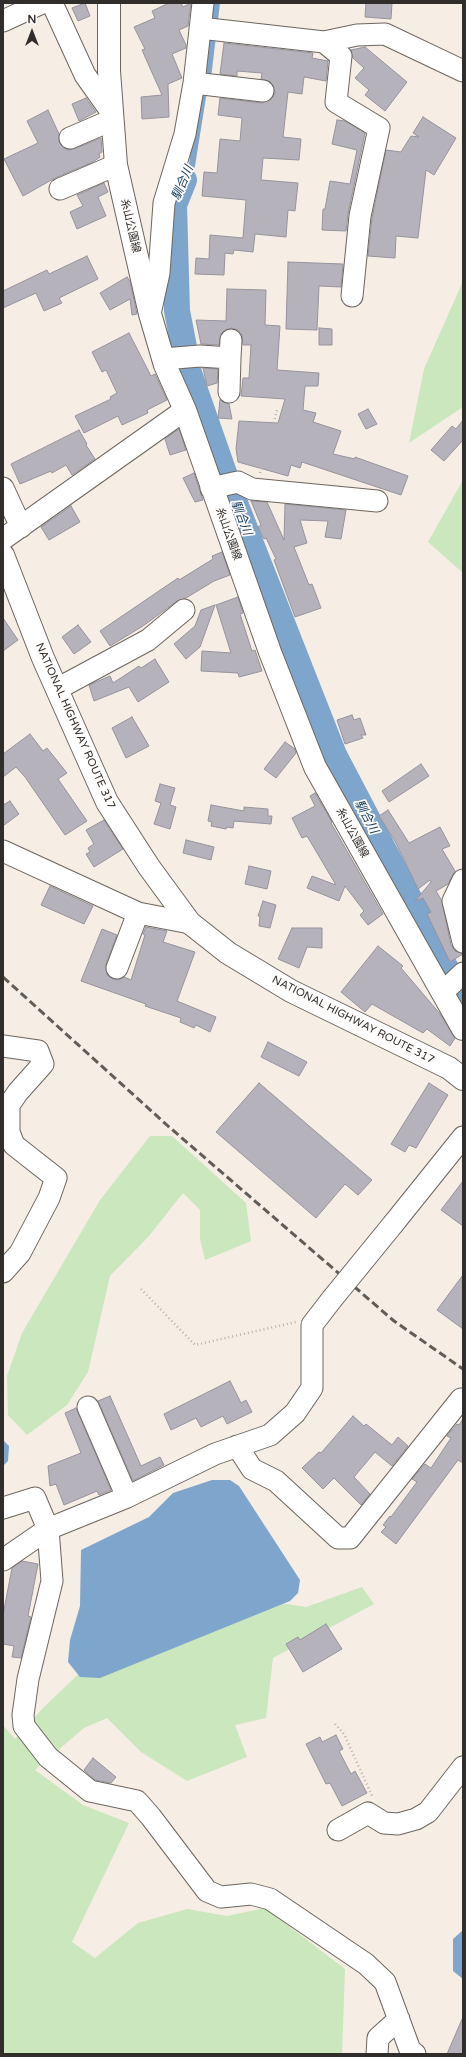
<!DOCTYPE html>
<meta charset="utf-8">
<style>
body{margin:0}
#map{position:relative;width:466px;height:2057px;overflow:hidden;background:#f6ede5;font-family:"Varela Round",sans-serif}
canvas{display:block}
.frame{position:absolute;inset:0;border:4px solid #312d2a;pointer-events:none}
.north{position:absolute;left:12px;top:12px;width:40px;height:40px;-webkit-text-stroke:3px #fefcfa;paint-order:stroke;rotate:0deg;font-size:11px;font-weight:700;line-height:16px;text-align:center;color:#312d2a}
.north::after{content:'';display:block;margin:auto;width:14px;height:18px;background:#312d2a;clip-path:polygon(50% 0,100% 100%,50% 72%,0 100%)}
</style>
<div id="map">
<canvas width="466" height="2057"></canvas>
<div class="frame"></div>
<div class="north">N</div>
</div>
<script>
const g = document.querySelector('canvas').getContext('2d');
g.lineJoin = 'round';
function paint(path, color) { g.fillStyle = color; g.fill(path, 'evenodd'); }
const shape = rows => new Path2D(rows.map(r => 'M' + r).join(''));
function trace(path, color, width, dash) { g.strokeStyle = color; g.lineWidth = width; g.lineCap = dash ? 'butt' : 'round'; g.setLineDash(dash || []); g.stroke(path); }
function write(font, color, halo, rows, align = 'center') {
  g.font = font + ' "Varela Round","Noto Sans JP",sans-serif'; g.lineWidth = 3.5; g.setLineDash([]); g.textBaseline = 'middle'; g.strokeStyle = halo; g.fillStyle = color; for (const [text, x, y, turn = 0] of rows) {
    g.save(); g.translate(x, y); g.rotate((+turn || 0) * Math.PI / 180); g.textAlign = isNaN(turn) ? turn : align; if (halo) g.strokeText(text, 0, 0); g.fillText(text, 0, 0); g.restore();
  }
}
const green = shape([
 [463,281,463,407,409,443,424,369],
 [463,480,463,573,428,542],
 [150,1136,172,1136,246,1203,251,1241,205,1260,200,1239,200,1210,183,1193,149,1236,110,1276,88,1372,67,1405,27,1435,8,1415,7,1376,22,1333,100,1200],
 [362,1587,374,1604,273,1658,266,1718,235,1725,247,1757,187,1781,141,1752,107,1718,84,1728,35,1770,83,1805,129,1823,72,1942,95,1958,138,1923,187,1909,227,1916,265,1908,345,1969,342,2054,3,2054,3,1725,15,1739,44,1707,88,1665,268,1601,306,1607]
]);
const water = shape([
 [212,3,220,3,211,78,203,77],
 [199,90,207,91,195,166,182,200,175,197,189,164],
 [3,1440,9,1446,8,1461,3,1466],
 [212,1480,230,1480,239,1486,300,1580,298,1593,290,1601,100,1678,80,1677,68,1662,70,1640,80,1606,81,1550,149,1517,173,1493],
 [463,1930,463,1979,453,1971,453,1939]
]);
const river = shape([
 [184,180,174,205,177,311,189,373,231,493,334,755,463,1001]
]);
const building = shape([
 [85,3,90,16,78,21,72,8,85,3],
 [169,3,181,3,183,7,191,3,188,26,179,30,186,45,186,48,172,54,182,78,168,84,169,117,142,119,141,97,162,95,142,50,145,49,134,27,155,18,152,11,169,3],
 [366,3,392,3,391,19,365,17,366,3],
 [224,43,313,53,312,58,328,61,326,81,304,77,302,94,288,92,283,137,301,139,299,160,263,158,261,180,298,183,295,211,288,210,286,237,255,234,253,252,234,250,233,254,225,253,224,275,195,274,196,258,209,259,210,235,243,238,246,200,202,196,204,172,217,173,220,139,240,141,242,118,218,115,220,98,262,103,272,98,275,93,274,87,270,82,261,79,262,73,237,71,237,76,220,74,224,43],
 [365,47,407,82,385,111,365,95,369,90,355,78,364,68,353,58,351,50,365,47],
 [86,98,96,112,79,121,72,104,86,98],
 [48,110,59,134,59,142,63,147,68,150,74,149,101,138,102,152,99,154,100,157,93,162,55,178,23,196,4,159,38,143,27,121,48,110],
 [423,117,456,138,434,175,426,170,418,238,396,236,395,258,368,256,372,218,386,150,401,152,411,136,419,137,413,133,423,117],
 [337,120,345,121,365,133,348,214,346,231,322,230,323,209,325,209,330,181,350,184,357,150,332,144,337,120],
 [104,183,108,192,98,197,106,216,77,229,70,212,83,206,77,195,104,183],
 [87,256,98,279,59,298,62,303,44,311,36,293,3,308,3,291,47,270,49,274,87,256],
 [288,262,343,264,341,287,319,286,317,330,286,329,288,262],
 [127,277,130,281,137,314,132,315,130,299,110,310,100,293,127,277],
 [227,289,266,290,265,325,280,326,277,370,319,373,318,386,305,386,303,410,316,413,313,422,341,431,333,454,355,459,355,457,408,476,401,495,302,462,300,468,291,465,288,476,238,462,236,449,239,421,278,423,285,399,241,396,243,378,249,378,251,345,243,345,242,335,238,330,232,328,225,330,221,334,219,345,201,344,196,320,226,321,227,289],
 [319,328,332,329,332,345,319,345,319,328],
 [129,333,151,376,155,374,167,400,147,410,148,413,122,425,118,416,84,433,75,416,111,399,110,397,117,393,106,370,102,372,92,352,129,333],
 [203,368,218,369,217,383,207,386,203,368],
 [220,400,229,404,232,419,218,418,220,400],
 [368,409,377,424,366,429,358,414,368,409],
 [463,420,463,440,444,461,431,450,452,426,456,429,463,420],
 [179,429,186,450,170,455,165,439,179,429],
 [79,430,87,444,86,445,95,459,72,475,66,465,52,473,51,471,20,484,11,464,79,430],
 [194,473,203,500,195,502,183,478,194,473],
 [251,501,267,502,284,540,285,504,346,510,341,539,325,537,328,521,300,520,307,543,294,547,309,585,312,584,321,608,295,617,274,560,276,559,266,538,264,539,258,527,261,525,251,501],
 [71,506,80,522,49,540,41,527,71,506],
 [222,552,230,575,214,581,186,598,177,601,143,626,110,646,100,631,178,578,179,580,213,559,212,556,222,552],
 [238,597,243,613,240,614,252,651,255,650,262,671,239,677,238,673,201,671,202,651,231,653,216,605,238,597],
 [215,605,200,647,186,659,174,644,195,626,201,610,215,605],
 [3,618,18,640,3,651,3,618],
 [78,625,91,642,74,654,62,637,78,625],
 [155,659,169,682,138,702,129,687,94,701,89,685,110,676,113,683,139,666,141,668,155,659],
 [352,715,354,720,360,718,366,735,361,735,363,738,345,744,337,720,352,715],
 [132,717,149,746,126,758,112,728,132,717],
 [30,734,43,751,47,748,67,773,58,779,87,821,65,835,25,777,16,767,3,777,3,754,30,734],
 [285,742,295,749,296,753,276,778,264,769,285,742],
 [421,764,429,776,389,802,382,791,421,764],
 [160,784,175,788,170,805,176,807,170,829,154,824,161,803,155,801,160,784],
 [315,793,332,822,331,823,383,914,368,925,360,915,364,911,345,886,339,901,307,888,312,876,336,885,307,836,302,838,292,818,315,806,310,796,315,793],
 [10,801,19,814,3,826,3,805,10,801],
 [211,805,244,811,244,807,268,809,268,816,272,816,271,824,234,821,233,828,227,827,226,829,211,826,212,822,208,821,211,805],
 [388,810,409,843,440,827,450,846,442,849,455,871,448,884,436,891,442,901,451,945,455,951,463,954,450,962,427,914,431,912,423,898,415,901,431,882,430,880,418,889,395,841,379,816,388,810],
 [104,820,123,849,94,867,86,854,90,852,88,848,94,844,86,830,104,820],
 [186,840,214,847,211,860,183,853,186,840],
 [249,866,271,871,267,889,245,884,249,866],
 [50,886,93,906,84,924,41,905,50,886],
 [263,901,276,905,270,928,259,926,260,916,258,916,263,901],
 [146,927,167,931,163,942,195,952,177,1001,216,1017,210,1032,196,1025,194,1028,180,1022,181,1018,145,1006,146,1004,81,981,102,929,117,935,106,964,107,975,113,979,119,980,124,977,131,980,145,935,143,934,146,927],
 [292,928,322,928,322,948,307,947,299,968,278,959,292,928],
 [378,946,403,966,401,968,441,1015,455,1038,450,1046,427,1029,423,1033,372,1004,365,1012,341,992,378,946],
 [268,1042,307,1062,299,1076,261,1057,268,1042],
 [259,1083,372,1180,358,1195,345,1184,316,1218,216,1132,259,1083],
 [429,1083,448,1095,416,1148,409,1145,405,1152,391,1144,429,1083],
 [463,1181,463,1226,441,1210,463,1181],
 [463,1275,463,1329,437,1310,463,1275],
 [230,1381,241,1403,246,1400,252,1412,227,1424,223,1416,201,1427,196,1418,171,1430,164,1414,230,1381],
 [110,1396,141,1466,160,1457,164,1465,133,1481,98,1401,110,1396],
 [76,1408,111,1490,99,1495,97,1491,64,1505,56,1484,50,1486,48,1466,81,1453,65,1413,76,1408],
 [353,1416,364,1426,366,1424,392,1445,398,1437,408,1446,392,1466,375,1452,354,1477,370,1494,361,1505,334,1478,323,1489,302,1468,319,1452,321,1453,353,1416],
 [463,1419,463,1463,458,1460,396,1544,381,1532,386,1527,383,1525,390,1516,391,1517,417,1482,412,1479,425,1464,431,1468,451,1438,447,1436,457,1424,459,1425,463,1419],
 [22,1561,38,1564,28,1616,31,1617,21,1658,12,1657,14,1646,3,1644,3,1615,12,1568,22,1561],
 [326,1624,342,1649,303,1672,286,1644,298,1637,300,1640,326,1624],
 [336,1735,343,1749,339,1751,351,1774,355,1771,367,1793,342,1806,330,1783,326,1784,306,1744,320,1737,322,1742,336,1735],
 [93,1758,116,1777,111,1783,95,1780,84,1770,93,1758],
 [463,2017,463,2054,447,2054,463,2017]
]);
const path = shape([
 [260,473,277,410],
 [141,1289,195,1345,296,1322],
 [335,1724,344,1734,373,1798]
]);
const minor = shape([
 [52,3,85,75,112,113],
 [3,21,42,3],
 [200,28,324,42,357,35,385,34,463,71],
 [324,42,341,56,336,102,379,128,360,216,352,296],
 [194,83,263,91],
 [70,138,112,120],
 [60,189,116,165],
 [150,314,159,273,164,203,185,134,194,83,203,3],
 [163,359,200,356,230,358,231,340],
 [229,392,230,358],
 [3,488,21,527],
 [211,488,238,482,252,489,377,501],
 [3,539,185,410],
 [57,689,148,640,184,610],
 [3,851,138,913,190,923],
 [463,880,453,901,463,942],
 [117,968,138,913],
 [443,992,463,973],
 [3,1046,38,1051,43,1064,18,1092,9,1105,9,1132,14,1145,56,1178,49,1198,20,1253,3,1272],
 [394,1223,463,1137],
 [88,1407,127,1497],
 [237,1446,252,1469,276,1481,338,1538,350,1538,461,1399,463,1400],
 [3,1508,35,1498,48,1529,52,1581,28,1679,23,1715,24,1726,48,1757,90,1791,137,1801,151,1817,207,1891,221,1897,251,1894,270,1899,366,1964,385,1982,410,2050,415,2054],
 [3,1560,48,1529,127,1497,215,1454,270,1435,295,1413,312,1388,312,1325,332,1299],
 [338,1830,368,1813,384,1823,398,1824,416,1819,428,1812,463,1767],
 [377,2054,378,2038,399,2019]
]);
const major = shape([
 [109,3,109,71,116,165,150,314,165,365,185,410,270,652,315,767,463,1029]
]);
const highway = shape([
 [3,555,43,658,107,802,149,867,190,923,228,953,291,991,449,1068,463,1079]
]);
const rail = shape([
 [3,977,168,1126,394,1321,463,1369]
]);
const minorBridge = shape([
 [332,1299,394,1223]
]);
const streetNames = [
 ["糸山公園線",130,226,77],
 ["糸山公園線",228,534,70],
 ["NATIONAL HIGHWAY ROUTE 317",75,726,66],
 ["糸山公園線",352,833,61],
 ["NATIONAL HIGHWAY ROUTE 317",353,1020,27]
];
const waterNames = [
 ["馴合川",183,183,-67],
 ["馴合川",241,518,69],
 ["馴合川",366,817,62]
];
paint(green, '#cae7bd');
paint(water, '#7ea5cb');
trace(river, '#7ea5cb', 26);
paint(building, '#b5b2bc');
trace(building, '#96939d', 1);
trace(minor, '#6d655d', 23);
trace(major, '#6d655d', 24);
trace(highway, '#6d655d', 24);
trace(path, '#b9b1ab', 2.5, [1, 3]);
trace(minor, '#fff', 21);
trace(major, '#fff', 22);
trace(highway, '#fff', 22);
trace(rail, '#615c57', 3, [8, 4]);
trace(minorBridge, '#6d655d', 23, []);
trace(minorBridge, '#fff', 21);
write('11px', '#312d2a', '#fefcfa', streetNames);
write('italic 12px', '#0e3b60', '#fefcfa', waterNames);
</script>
